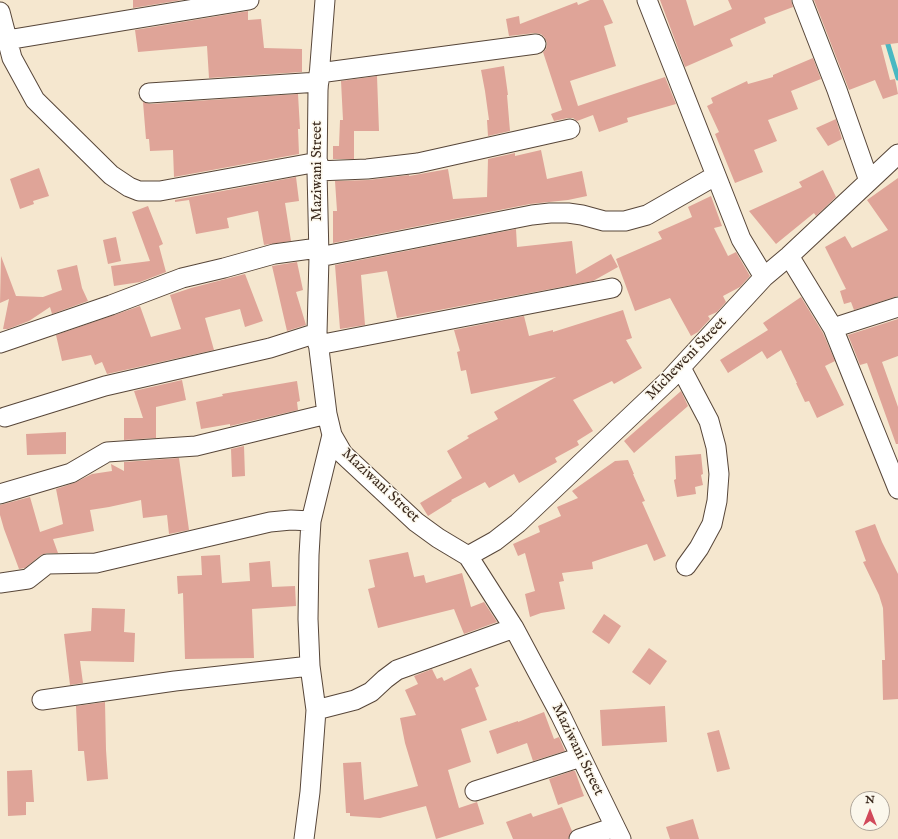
<!DOCTYPE html>
<style>
body{margin:0}
#map{position:relative;width:898px;height:839px;overflow:hidden;background:#f5e7cf;font-family:"IM FELL English",serif}
canvas{display:block}
.north{position:absolute;left:850px;top:791px;width:40px;height:40px;box-sizing:border-box;background:#fbf7ec;border:1px solid #aea59a;border-radius:50%;rotate:0deg;font-size:11px;font-weight:700;line-height:16px;text-align:center;color:#3b2a1e}
.north::after{content:'';display:block;margin:auto;width:14px;height:18px;background:#d1495b;clip-path:polygon(50% 0,100% 100%,50% 72%,0 100%)}
</style>
<div id="map">
<canvas width="898" height="839"></canvas>
<div class="north">N</div>
</div>
<script>
const g = document.querySelector('canvas').getContext('2d');
g.lineJoin = 'round';
const shape = rows => new Path2D(rows.map(r => 'M' + r).join(''));
function trace(path, color, width, dash) { g.strokeStyle = color; g.lineWidth = width; g.lineCap = dash ? 'butt' : 'round'; g.setLineDash(dash || []); g.stroke(path); }
function paint(path, color) { g.fillStyle = color; g.fill(path, 'evenodd'); }
function write(font, color, halo, rows, align = 'center') {
  g.font = font + ' "IM FELL English",serif'; g.lineWidth = 3; g.setLineDash([]); g.textBaseline = 'middle'; g.strokeStyle = halo; g.fillStyle = color; for (const [text, x, y, turn = 0] of rows) {
    g.save(); g.translate(x, y); g.rotate((+turn || 0) * Math.PI / 180); g.textAlign = isNaN(turn) ? turn : align; if (halo) g.strokeText(text, 0, 0); g.fillText(text, 0, 0); g.restore();
  }
}
const stream = shape([
 [886,38,898,78]
]);
const building = shape([
 [133,0,182,0,133,8],
 [590,0,603,0,613,23,604,26,616,66,570,81,578,106,665,77,676,104,627,118,628,122,599,132,593,115,577,121,573,118,568,118,554,121,551,114,562,110,543,52,546,49,547,43,545,38,541,34,535,33,509,36,506,19,519,16,520,24,577,2,578,5],
 [660,0,686,0,694,26,732,9,728,0,791,0,793,7,764,18,766,23,730,39,733,46,685,67],
 [814,0,898,0,898,43,881,45,890,80,895,79,898,94,883,99,875,80,849,90],
 [248,11,248,20,261,19,264,48,302,49,302,72,209,78,207,46,138,52,135,30],
 [813,58,821,79,791,91,798,109,768,120,777,141,754,150,763,172,735,183,715,134,719,132,707,106,713,103,711,98,747,81,748,84,773,77,773,75],
 [504,66,508,95,507,95,510,131,488,136,487,120,489,120,485,91,481,70],
 [377,76,379,131,354,131,354,159,333,159,333,146,339,146,340,120,343,120,341,81],
 [298,94,300,129,298,129,299,154,174,177,173,150,150,151,149,139,146,139,143,102,150,104],
 [836,119,842,139,828,146,816,128],
 [541,150,547,179,582,171,587,196,568,200,530,204,333,243,333,211,337,211,335,181,368,180,409,175,409,176,448,169,453,199,487,197,488,159,515,153,515,156],
 [39,168,49,196,33,201,34,204,20,209,10,179],
 [823,170,836,197,816,216,814,213,776,244,749,211,802,187,799,182],
 [296,177,299,201,285,203,291,241,264,245,258,211,227,218,229,228,196,234,189,200,175,202,175,200],
 [898,178,898,296,854,310,851,302,844,304,840,291,846,289,825,247,845,236,852,248,888,230,867,200],
 [711,196,722,226,714,228,728,256,736,252,750,276,740,287,723,296,726,302,717,312,708,316,710,319,698,332,691,336,670,298,635,311,616,259,662,239,658,232,692,217,688,207],
 [148,206,163,244,159,246,166,272,140,282,114,286,111,266,150,261,132,212],
 [516,229,517,247,572,241,576,274,611,254,618,267,593,281,397,318,387,271,361,275,365,325,340,329,335,265],
 [116,237,121,261,108,264,103,240],
 [1,256,16,296,43,297,62,290,57,270,77,265,82,288,88,301,52,314,50,307,29,321,8,329,3,329,9,299,0,303],
 [297,262,303,290,296,292,306,325,287,331,272,266],
 [245,274,263,321,245,327,240,309,205,318,214,350,107,374,102,362,95,365,91,355,62,361,56,335,140,306,151,337,181,329,170,295,191,288],
 [801,297,823,333,835,361,825,366,844,405,817,418,809,401,805,402,796,383,797,383,781,350,767,359,762,351,728,373,720,360,768,330,763,323],
 [623,310,632,338,626,340,642,368,614,384,612,381,573,400,593,431,577,441,579,445,555,458,557,462,519,483,514,474,489,488,485,482,451,500,452,501,428,516,420,503,462,478,447,451,469,438,467,436,498,419,494,412,556,377,471,394,466,370,461,371,457,352,460,351,454,330,524,316,529,336,553,330,553,332],
 [898,319,898,356,882,362,898,407,898,444,896,444,867,363,860,365,848,335],
 [182,380,186,400,156,407,156,438,124,440,124,418,143,418,134,391],
 [297,381,300,401,297,402,298,410,230,426,230,424,201,429,196,402,223,396,222,394],
 [681,391,688,406,634,453,624,441],
 [66,432,66,454,27,455,26,434],
 [244,446,245,476,232,477,231,449],
 [701,454,703,474,701,475,703,485,695,487,696,494,677,497,674,480,676,479,675,456],
 [179,458,189,530,169,534,167,515,143,518,141,500,109,507,90,510,94,531,53,539,58,553,47,553,41,555,25,568,19,569,4,529,0,515,0,505,30,497,40,532,63,524,56,489,74,483,92,474,112,471,111,464,124,471,124,462],
 [628,460,634,474,633,474,645,501,642,502,666,556,654,561,647,544,592,562,593,569,562,573,564,581,559,582,565,609,541,613,530,617,525,594,535,591,525,553,518,556,513,544,540,532,538,526,561,516,557,507,578,498,572,491,615,461],
 [875,524,882,542,898,574,898,699,883,700,882,660,885,660,883,608,879,595,863,562,866,561,855,531],
 [408,552,414,577,424,575,426,583,462,573,471,607,484,602,497,622,464,634,454,609,378,628,368,589,375,587,369,560],
 [220,555,222,583,250,581,249,563,270,561,272,587,295,586,296,606,252,609,254,658,185,659,183,593,178,594,177,576,202,575,201,556],
 [92,608,125,609,124,632,135,633,134,662,80,661,83,683,70,685,64,634,91,631],
 [604,614,621,626,609,644,592,632],
 [649,648,667,661,650,685,632,672],
 [471,668,479,686,475,688,487,720,461,729,471,762,448,770,459,808,477,802,484,824,436,839,426,806,380,818,350,816,350,813,346,813,343,763,361,762,364,800,418,786,405,743,400,718,416,715,405,690,418,684,414,676,432,669,437,679,442,677,444,681],
 [105,702,106,750,108,779,87,781,84,751,78,751,76,706],
 [665,706,667,742,602,746,600,710],
 [544,712,554,739,559,737,565,751,533,761,527,743,497,754,489,731,518,721,518,722],
 [719,730,730,769,717,772,707,733],
 [32,770,34,802,26,802,26,815,8,816,7,771],
 [572,771,575,771,584,796,558,805,549,779],
 [562,807,572,831,568,839,513,839,506,822,531,813,533,817],
 [693,819,699,839,670,839,666,827]
]);
const street = shape([
 [325,0,318,90,317,171,319,257,317,333,327,414,332,435,343,454,416,522,438,538,468,556,514,628,560,714,621,839],
 [647,0,741,239,764,277],
 [802,0,837,90,869,181],
 [0,12,12,58,35,100,111,175,129,187,139,191,160,191,318,162],
 [7,40,249,0],
 [319,73,536,44],
 [149,93,319,82],
 [317,171,367,169,418,163,570,129],
 [789,256,833,328,898,489],
 [319,257,532,215,550,213,568,213,582,215,604,221,625,221,647,215,715,176],
 [833,328,898,307],
 [0,343,111,305,182,278,224,268,274,254,318,248],
 [318,345,612,288],
 [681,368,709,421,716,447,719,474,717,501,712,524,699,548,686,566],
 [5,417,105,386,270,348,317,333],
 [0,494,71,473,107,452,196,446,327,414],
 [468,556,495,541,518,523,670,379,764,277,789,256,898,154],
 [0,583,28,579,47,564,96,563,270,522,291,520,311,521],
 [42,700,175,681,310,666],
 [316,710,355,700,371,692,385,679,397,670,514,628],
 [475,791,581,757],
 [304,839,310,792,316,710,310,666,308,619,309,555,311,521,332,435],
 [579,839,615,827]
]);
const streetNames = [
 ["Maziwani Street",318,171,-90],
 ["Micheweni Street",687,359,-46],
 ["Maziwani Street",380,486,43],
 ["Maziwani Street",577,750,64]
];
trace(stream, '#49b8c2', 5);
paint(building, '#dfa498');
trace(street, '#574639', 21);
trace(street, '#fff', 19);
write('15px', '#3b2a1e', '#fbf7ec', streetNames);
</script>
